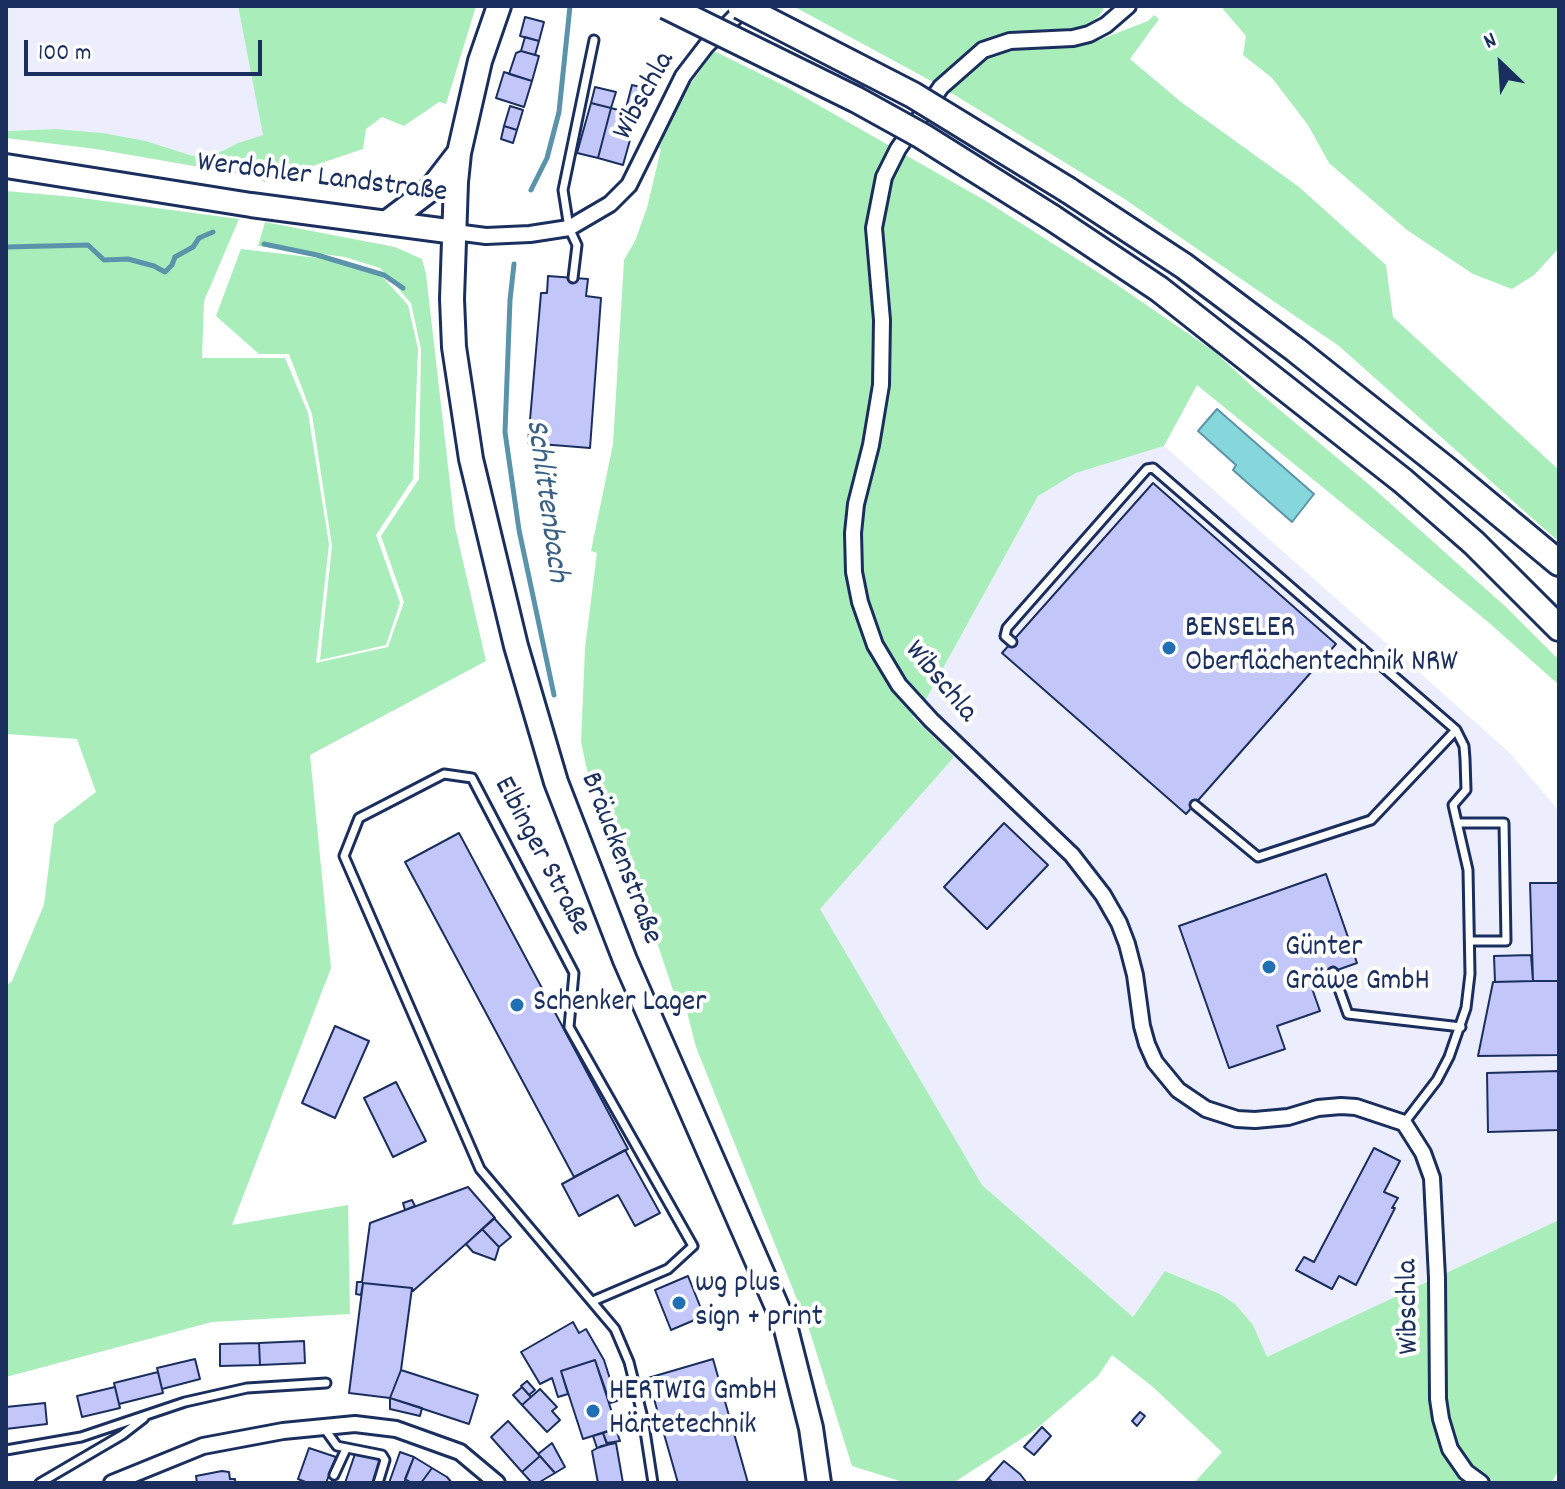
<!DOCTYPE html>
<meta charset="utf-8">
<style>
body{margin:0}
#map{position:relative;width:1565px;height:1489px;overflow:hidden;background:#fff;font-family:Dekko,sans-serif}
canvas{display:block}
.frame{position:absolute;inset:0;border:8px solid #1b2f5e;pointer-events:none}
.north{position:absolute;left:1461px;top:24px;width:80px;height:80px;-webkit-text-stroke:6px #fff;paint-order:stroke;rotate:335deg;font-size:22px;font-weight:700;line-height:32px;text-align:center;color:#1b2f5e}
.north::after{content:'';display:block;margin:auto;width:28px;height:36px;background:#1b2f5e;clip-path:polygon(50% 0,100% 100%,50% 72%,0 100%)}
.scale{position:absolute;left:24px;top:40px;width:238px;height:36px;box-sizing:border-box;border:4px solid #1b2f5e;border-top:0;padding-left:10px;font-size:24px;line-height:28px;white-space:nowrap;color:#1b2f5e;-webkit-text-stroke:6px #fff;paint-order:stroke}
</style>
<div id="map">
<canvas width="1565" height="1489"></canvas>
<div class="frame"></div>
<div class="north">N</div>
<div class="scale">100 m</div>
</div>
<script>
const g = document.querySelector('canvas').getContext('2d');
g.lineJoin = 'round';
function paint(path, color) { g.fillStyle = color; g.fill(path, 'evenodd'); }
const shape = rows => new Path2D(rows.map(r => 'M' + r).join(''));
function trace(path, color, width, dash) { g.strokeStyle = color; g.lineWidth = width; g.lineCap = dash ? 'butt' : 'round'; g.setLineDash(dash || []); g.stroke(path); }
function write(font, color, halo, rows, align = 'center') {
  g.font = font + ' Dekko,sans-serif'; g.lineWidth = 8; g.setLineDash([]); g.textBaseline = 'middle'; g.strokeStyle = halo; g.fillStyle = color; for (const [text, x, y, turn = 0] of rows) {
    g.save(); g.translate(x, y); g.rotate((+turn || 0) * Math.PI / 180); g.textAlign = isNaN(turn) ? turn : align; if (halo) g.strokeText(text, 0, 0); g.fillText(text, 0, 0); g.restore();
  }
}
const built = shape([
 [6,6,238,6,264,135,238,143,218,153,193,156,146,141,103,133,56,129,6,131],
 [1164,446,1509,752,1559,811,1559,1220,1266,1358,1253,1325,1220,1294,1166,1271,1134,1318,982,1185,819,909,953,757,911,716,925,701,1038,496,1076,473]
]);
const green = shape([
 [238,6,476,6,446,104,439,102,404,126,382,117,366,129,363,149,265,182,251,176,96,149,6,138,6,131,56,129,103,133,146,141,193,156,218,153,238,143,263,135],
 [793,6,1105,6,1099,16,1084,27,1002,35,973,48,960,57,935,83],
 [1225,6,1559,6,1559,248,1534,275,1512,289,1473,274,1407,230,1329,163,1308,125,1272,78,1243,55,1246,36,1223,9],
 [1154,15,1159,19,1130,59,1181,102,1299,187,1386,265,1393,317,1559,470,1559,542,1339,346,1123,198,948,91,955,82,979,61,994,53,1034,45,1086,45,1148,21],
 [714,51,785,86,986,201,1110,280,1215,352,1256,390,1372,487,1507,608,1559,660,1559,685,1487,621,1197,385,1164,446,1076,473,1038,496,925,701,912,716,954,757,820,909,982,1185,1133,1317,1165,1271,1220,1294,1235,1304,1253,1325,1267,1357,1559,1220,1559,1470,1551,1483,1194,1483,1222,1452,1153,1387,1112,1355,1098,1376,1035,1430,953,1483,906,1483,852,1466,810,1332,696,1047,684,1000,676,999,611,805,589,779,581,742,585,648,597,553,591,551,613,444,624,260,635,241,647,208,661,149,659,148,678,101],
 [6,191,74,197,239,219,204,301,202,358,285,358,308,413,329,544,316,663,388,647,404,602,381,536,419,479,421,349,411,303,380,268,345,257,258,246,265,222,395,247,422,259,426,274,455,527,486,661,310,755,331,968,232,1225,348,1205,350,1314,212,1322,6,1377,6,986,12,981,44,905,54,824,96,792,77,739,6,734],
 [241,249,344,261,378,272,408,305,418,349,413,479,376,535,400,603,386,645,320,660,332,546,312,414,289,354,259,354,216,316]
]);
const water = shape([
 [1217,409,1314,494,1292,522,1233,470,1236,465,1198,431,1217,409]
]);
const stream = shape([
 [531,190,547,158,559,112,570,6],
 [264,244,317,255,354,266,384,275,403,288],
 [6,247,88,245,104,260,128,259,154,266,165,272,172,265,175,257,193,247,199,238,213,232],
 [514,264,510,300,505,432,519,530,554,695]
]);
const building = shape([
 [525,17,544,22,539,41,520,36,525,17],
 [525,37,539,41,535,55,521,51,525,37],
 [521,51,539,56,532,81,509,74,516,53,521,51],
 [504,72,532,81,524,107,496,98,504,72],
 [632,85,645,88,638,115,625,112,632,85],
 [595,87,616,92,611,108,591,103,595,87],
 [591,103,611,108,598,158,577,153,591,103],
 [510,106,523,110,517,130,504,126,510,106],
 [611,108,637,115,623,165,598,158,611,108],
 [504,126,517,130,513,143,501,139,504,126],
 [548,276,588,279,586,296,601,298,590,448,528,443,541,293,547,293,548,276],
 [1153,483,1336,644,1186,814,1002,653,1153,483],
 [1004,823,1048,865,987,929,944,887,1004,823],
 [459,833,628,1149,574,1177,405,862,459,833],
 [1326,874,1357,963,1309,980,1320,1011,1277,1026,1285,1049,1229,1068,1179,926,1326,874],
 [1530,883,1559,883,1559,981,1533,981,1530,883],
 [1531,955,1533,981,1495,982,1494,956,1531,955],
 [1533,981,1559,981,1559,1055,1478,1056,1493,982,1533,981],
 [335,1026,369,1041,335,1118,302,1103,335,1026],
 [1559,1071,1559,1130,1488,1132,1487,1073,1559,1071],
 [396,1082,426,1141,393,1157,364,1098,396,1082],
 [1374,1148,1400,1161,1384,1192,1398,1198,1392,1208,1395,1208,1356,1285,1339,1276,1332,1289,1296,1270,1304,1257,1314,1262,1374,1148],
 [625,1150,660,1213,635,1226,618,1195,579,1216,562,1184,625,1150],
 [468,1187,495,1218,413,1291,412,1288,363,1283,361,1295,356,1294,357,1282,362,1282,370,1223,468,1187],
 [412,1200,415,1206,405,1210,403,1203,412,1200],
 [494,1218,511,1237,499,1247,482,1229,494,1218],
 [482,1229,499,1247,495,1260,473,1252,466,1244,482,1229],
 [688,1276,704,1316,671,1330,655,1290,688,1276],
 [363,1283,412,1288,401,1370,390,1398,349,1393,363,1283],
 [573,1322,579,1333,586,1329,604,1360,617,1401,610,1403,595,1360,561,1371,568,1394,558,1397,552,1378,540,1384,521,1352,573,1322],
 [304,1341,305,1363,260,1365,259,1343,304,1341],
 [259,1343,260,1365,220,1366,220,1344,259,1343],
 [195,1359,200,1379,162,1389,157,1368,195,1359],
 [713,1359,748,1483,678,1483,648,1378,713,1359],
 [595,1360,617,1428,583,1439,561,1371,595,1360],
 [401,1370,478,1395,469,1424,390,1398,401,1370],
 [158,1372,163,1393,119,1404,114,1383,158,1372],
 [527,1381,535,1390,529,1395,521,1386,527,1381],
 [115,1387,120,1408,82,1417,77,1396,115,1387],
 [522,1387,531,1397,522,1405,513,1395,522,1387],
 [540,1389,557,1407,552,1411,560,1420,547,1432,522,1405,540,1389],
 [390,1398,422,1408,420,1416,390,1409,390,1398],
 [45,1403,47,1424,6,1429,6,1407,45,1403],
 [1140,1412,1145,1416,1137,1426,1132,1421,1140,1412],
 [508,1421,540,1456,522,1472,491,1437,508,1421],
 [1042,1427,1051,1436,1034,1455,1024,1447,1042,1427],
 [616,1429,620,1441,607,1443,603,1433,616,1429],
 [603,1433,607,1445,597,1448,593,1436,603,1433],
 [552,1443,565,1467,555,1473,538,1454,552,1443],
 [616,1443,623,1483,598,1483,592,1451,601,1446,616,1443],
 [309,1448,336,1457,326,1483,308,1483,298,1479,309,1448],
 [356,1451,382,1461,374,1483,345,1483,356,1451],
 [400,1452,414,1457,404,1483,389,1483,400,1452],
 [540,1456,555,1473,538,1483,532,1483,522,1472,540,1456],
 [414,1457,432,1468,421,1483,412,1483,405,1479,414,1457],
 [1004,1461,1020,1474,1027,1483,993,1483,989,1479,986,1481,1004,1461],
 [432,1468,447,1477,452,1483,421,1483,432,1468],
 [222,1471,229,1472,230,1479,235,1479,235,1483,197,1483,196,1476,222,1471]
]);
const lane = shape([
 [573,278,577,245,569,228,563,190,594,40],
 [1012,642,1005,636,1007,628,1147,469,1153,468,1456,730,1464,746,1465,759,1466,790,1453,805,1468,870,1470,974,1466,1008,1449,1057,1437,1080,1404,1123],
 [1195,805,1258,857,1371,820,1456,730],
 [1457,823,1504,823,1506,941,1470,941],
 [1333,972,1348,1014,1461,1027],
 [593,1301,668,1269,693,1246,569,1027,574,973,472,778,444,774,359,818,344,856,480,1169,615,1329,629,1362,643,1418,653,1483],
 [324,1428,337,1446,382,1455,385,1460,378,1483],
 [6,1450,81,1437,185,1402,247,1388,326,1383],
 [334,1475,346,1449],
 [40,1483,122,1435,144,1418]
]);
const street = shape([
 [1128,6,1106,25,1089,34,1073,38,1010,41,983,50,941,87,898,149,884,177,874,228,882,320,881,385,871,445,856,504,853,533,854,572,860,602,875,645,899,685,931,720,1072,855,1103,895,1119,923,1127,944,1135,975,1142,1026,1147,1044,1155,1062,1178,1090,1206,1109,1237,1119,1255,1120,1288,1117,1318,1108,1341,1106,1356,1107,1404,1123,1423,1153,1432,1178,1437,1278,1438,1399,1441,1419,1450,1449,1466,1472,1481,1483],
 [455,232,486,236,530,234,569,228,610,204,629,185,683,76,706,46,746,6],
 [112,1483,203,1446,283,1431,355,1424,396,1429,460,1452,497,1483]
]);
const primary = shape([
 [499,6,480,61,459,153,456,182,452,299,454,347,471,459,516,646,556,782,625,960,785,1325,811,1428,819,1483],
 [6,166,251,205,455,232],
 [386,223,431,189,458,154]
]);
const highway = shape([
 [1068,190,1184,266,1296,350,1447,470,1559,563],
 [1051,217,1159,289,1403,481,1474,543,1559,628]
]);
const highwayBridge = shape([
 [666,6,857,100,922,136,1051,217],
 [740,6,913,95,1068,190]
]);
const markers = [
 [1169,648,8,"#1f6fb2"],
 [1269,967,8,"#1f6fb2"],
 [517,1005,8,"#1f6fb2"],
 [679,1303,8,"#1f6fb2"],
 [593,1411,8,"#1f6fb2"]
];
const streetNames = [
 ["Wibschla",646,97,-61],
 ["Werdohler Landstraße",322,180,7],
 ["Wibschla",939,683,50],
 ["Elbinger Straße",540,857,62],
 ["Bräuckenstraße",619,859,69],
 ["Wibschla",1411,1307,-91]
];
const poiNames = [
 ["BENSELER",1185,631],
 ["Oberflächentechnik NRW",1185,665],
 ["Günter",1285,950],
 ["Gräwe GmbH",1285,984],
 ["Schenker Lager",533,1005],
 ["wg plus",695,1286],
 ["sign + print",695,1320],
 ["HERTWIG GmbH",609,1394],
 ["Härtetechnik",609,1428]
];
const waterNames = [
 ["Schlittenbach",544,501,82]
];
paint(built, '#edeefd');
paint(green, '#a9eeba');
paint(water, '#86d7dc');
trace(water, '#5b94aa', 2);
trace(stream, '#5b94aa', 5);
paint(building, '#c2c6f8');
trace(building, '#1b2f5e', 2);
trace(lane, '#1b2f5e', 13);
trace(street, '#1b2f5e', 20);
trace(primary, '#1b2f5e', 28);
trace(highway, '#1b2f5e', 30);
trace(lane, '#fff', 7);
trace(street, '#fff', 14);
trace(primary, '#fff', 22);
trace(highway, '#fff', 24);
trace(highwayBridge, '#1b2f5e', 30, []);
trace(highwayBridge, '#fff', 24);
for (const [x, y, r, color] of markers) { const dot = new Path2D(); dot.arc(x, y, r, 0, 2 * Math.PI); g.fillStyle = color; g.fill(dot); trace(dot, '#fff', 3); }
write('30px', '#1b2f5e', '#fff', streetNames);
write('30px', '#1b2f5e', '#fff', poiNames, 'left');
write('italic 32px', '#3b6184', '#fff', waterNames);
</script>
